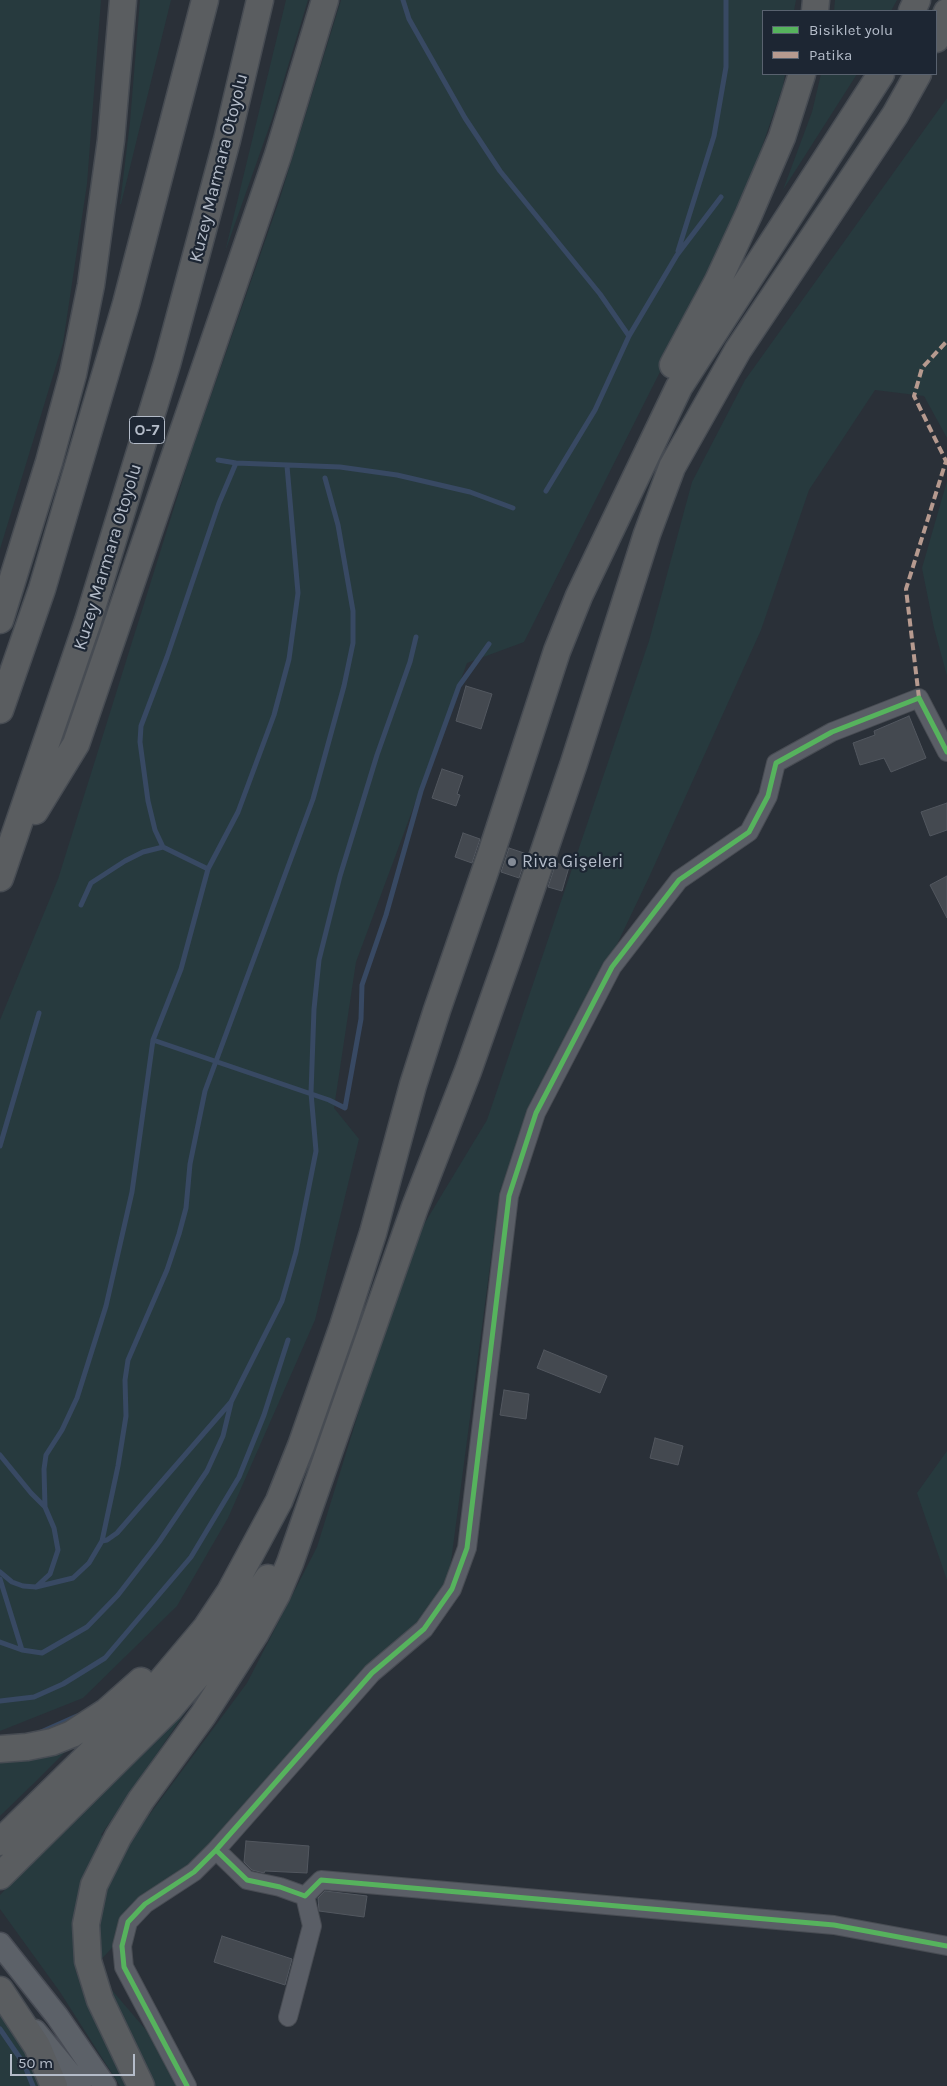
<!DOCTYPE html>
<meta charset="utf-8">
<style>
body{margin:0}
#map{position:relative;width:947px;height:2086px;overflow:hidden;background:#2a3038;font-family:Karla,sans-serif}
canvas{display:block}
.legend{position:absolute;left:762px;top:10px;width:175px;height:65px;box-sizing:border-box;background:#1d2633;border:1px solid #59626f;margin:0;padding:6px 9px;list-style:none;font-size:15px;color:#b4bcc9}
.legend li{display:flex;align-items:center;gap:10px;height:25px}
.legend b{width:25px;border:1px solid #59626f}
.scale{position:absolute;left:10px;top:2054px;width:125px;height:22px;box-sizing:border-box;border:2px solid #b4bcc9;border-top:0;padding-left:6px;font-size:15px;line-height:18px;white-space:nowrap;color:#b4bcc9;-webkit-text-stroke:4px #1d2633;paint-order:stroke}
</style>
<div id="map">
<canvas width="947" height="2086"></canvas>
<ul class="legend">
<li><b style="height:6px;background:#56b35d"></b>Bisiklet yolu</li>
<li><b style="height:6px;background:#b69a8f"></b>Patika</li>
</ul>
<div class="scale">50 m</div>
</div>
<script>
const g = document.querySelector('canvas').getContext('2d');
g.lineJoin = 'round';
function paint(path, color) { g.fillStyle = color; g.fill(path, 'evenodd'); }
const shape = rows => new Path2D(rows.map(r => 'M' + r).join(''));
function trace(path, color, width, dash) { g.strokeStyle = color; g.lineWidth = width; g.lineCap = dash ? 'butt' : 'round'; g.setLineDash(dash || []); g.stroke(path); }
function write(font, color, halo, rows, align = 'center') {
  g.font = font + ' Karla,sans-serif'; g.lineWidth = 4.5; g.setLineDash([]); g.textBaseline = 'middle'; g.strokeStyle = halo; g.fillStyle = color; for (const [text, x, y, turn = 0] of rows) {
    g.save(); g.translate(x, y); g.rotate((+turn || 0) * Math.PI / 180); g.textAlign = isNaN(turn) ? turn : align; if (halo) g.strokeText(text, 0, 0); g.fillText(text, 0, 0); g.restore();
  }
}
const green = shape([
 [0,0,101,0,87,184,63,343,0,549],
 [140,0,171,0,121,204,120,204,130,122],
 [286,0,308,0,272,119,225,252],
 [341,0,796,0,794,11,763,11,763,74,785,74,783,86,737,219,524,642,467,663,356,962,334,1108,359,1139,315,1320,228,1518,177,1606,83,1698,0,1731,0,1020,58,879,192,450,279,201],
 [835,0,897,0,891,11,834,11],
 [821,74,857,74,783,190,812,112],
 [947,98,947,438,924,396,875,390,809,490,761,630,650,875,500,1190,447,1592,93,1968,164,2051,183,2086,151,2086,93,1968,93,1920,121,1853,247,1683,317,1547,409,1249,487,1120,649,641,692,482,745,380],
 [947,481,947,676,934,628,922,568],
 [947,1451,947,1580,917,1493],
 [213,1672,101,1835,105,1837,75,1915,73,1945,76,1971,87,2005,129,2086,120,2086,60,1992,0,1909,0,1895],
 [84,1733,33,1784,0,1816,0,1763,37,1757],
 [0,2011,27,2053,43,2086,0,2086]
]);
const stream = shape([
 [403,0,409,19,465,118,500,171,600,294,629,336],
 [678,251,714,136,726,67,726,0],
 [218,460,236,463,340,467,397,475,470,492,513,508],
 [546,491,595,410,629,336,677,255,721,197],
 [208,869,163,847,155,830,148,801,140,742,141,726,167,657,219,503,236,463],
 [81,905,91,883,125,861,143,852,163,847],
 [153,1040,329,1100,345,1108,361,1019,362,985,386,915,421,791,459,686,489,644],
 [0,1146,39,1013],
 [0,1455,31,1493,45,1507],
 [102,1541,107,1540,117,1533,231,1402,282,1301,296,1252,316,1151,311,1093,314,1009,319,960,340,876,377,755,410,662,416,637],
 [0,1572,12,1582,23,1586,36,1587,73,1578,89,1563,102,1541,118,1466,126,1416,125,1380,128,1360,167,1270,179,1234,186,1208,190,1164,205,1091,313,799,344,686,353,643,353,611,338,525,325,478],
 [0,1579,22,1650],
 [36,1587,50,1574,58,1550,54,1528,45,1507,44,1469,46,1455,62,1430,77,1398,106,1306,132,1192,153,1040,181,969,208,869,238,812,274,715,289,659,298,593,287,466],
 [0,1642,22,1650,42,1653,87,1627,118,1595,159,1542,207,1471,223,1436,231,1403],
 [0,1701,34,1697,63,1684,105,1658,191,1557,239,1477,264,1415,288,1340],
 [41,1732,77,1716],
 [0,2029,24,2064,33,2086]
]);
const building = shape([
 [466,686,492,694,481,729,456,721,466,686],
 [909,716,926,758,891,772,884,758,860,765,853,743,875,735,874,731,909,716],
 [442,769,463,776,457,794,460,795,456,806,432,798,442,769],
 [947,803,947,830,930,836,921,812,947,803],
 [463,833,480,839,472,863,455,857,463,833],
 [509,848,527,854,519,878,501,872,509,848],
 [556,863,569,867,562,891,548,887,556,863],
 [947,876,947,918,930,885,947,876],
 [544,1350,607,1376,600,1393,537,1368,544,1350],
 [504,1390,529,1394,526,1419,500,1415,504,1390],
 [655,1438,683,1446,678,1465,650,1458,655,1438],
 [246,1841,309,1846,307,1873,265,1871,264,1873,252,1870,244,1862,246,1841],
 [325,1891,367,1896,364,1917,319,1911,318,1898,325,1891],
 [222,1936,292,1959,285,1985,214,1962,222,1936]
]);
const minor = shape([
 [216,1850,247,1880,280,1887,305,1896,321,1880,834,1925,947,1946],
 [288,2017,312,1926,305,1896],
 [187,2086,124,1967,122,1946,128,1922,145,1904,194,1872,216,1850,372,1673,424,1629,452,1589,467,1548,509,1196,536,1113,612,967,679,880,749,832,768,796,776,763,832,732,919,698,947,752]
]);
const major = shape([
 [0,1944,57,2016,105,2086],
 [35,2031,80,2086]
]);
const highway = shape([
 [815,11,816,0],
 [912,11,917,0],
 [936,39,947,12],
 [673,365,718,281,749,214,782,137,802,74],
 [0,620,49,462,73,374,91,285,111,140,123,0],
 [0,710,42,589,126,304,205,0],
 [35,811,76,744,278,155,325,0],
 [0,878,88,621,167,364,227,140,260,0],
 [0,1749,27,1747,52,1742,72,1734,106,1712,141,1681],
 [0,1842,147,1698,206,1628,230,1592,279,1501,301,1446,343,1326,373,1233,413,1085,437,1010,491,854,557,651,579,596,679,387,881,74],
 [0,1876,169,1709,217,1653,268,1578],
 [0,1990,37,2046,54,2086],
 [141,2086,100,2000,88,1961,86,1924,94,1885,118,1837,141,1800,203,1715,255,1634,277,1594,290,1563,415,1207,468,1071,510,952,574,763,647,534,672,467,738,350,895,115,918,74]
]);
const quiet = shape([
 [919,698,906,589,946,461,914,396,922,368,947,341]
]);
const cycleway = shape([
 [216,1850,247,1880,280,1887,305,1896,321,1880,834,1925,947,1946],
 [187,2086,124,1967,122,1946,128,1922,145,1904,194,1872,216,1850,372,1673,424,1629,452,1589,467,1548,509,1196,536,1113,612,967,679,880,749,832,768,796,776,763,832,732,919,698,947,752]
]);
const markers = [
 [512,862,5,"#848b96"]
];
const shields = [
 [147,430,35]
];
const shieldNames = [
 ["O-7",147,430]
];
const streetNames = [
 ["Kuzey Marmara Otoyolu",219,168,-76],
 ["Kuzey Marmara Otoyolu",108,557,-73]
];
const poiNames = [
 ["Riva Gişeleri",522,862]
];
paint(green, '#273a3e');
trace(stream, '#384963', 5);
paint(building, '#444950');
trace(building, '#52575f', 1);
trace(minor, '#484c53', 20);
trace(major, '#484c55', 25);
trace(highway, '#474c53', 29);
trace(minor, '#5a5e66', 18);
trace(major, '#5c6168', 22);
trace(highway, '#5a5d60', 26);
trace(quiet, '#b69a8f', 4, [8, 4]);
trace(cycleway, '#56b35d', 5);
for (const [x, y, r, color] of markers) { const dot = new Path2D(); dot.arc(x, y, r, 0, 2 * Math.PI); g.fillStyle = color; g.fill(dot); trace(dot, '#1d2633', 2); }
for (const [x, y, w] of shields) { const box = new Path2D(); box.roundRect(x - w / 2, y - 13.5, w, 27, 4); g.fillStyle = '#1d2633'; g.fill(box); trace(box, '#b4bcc9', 1); }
write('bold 16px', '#b4bcc9', null, shieldNames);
write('18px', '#b4bcc9', '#1d2633', streetNames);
write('18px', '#b4bcc9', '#1d2633', poiNames, 'left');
</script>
